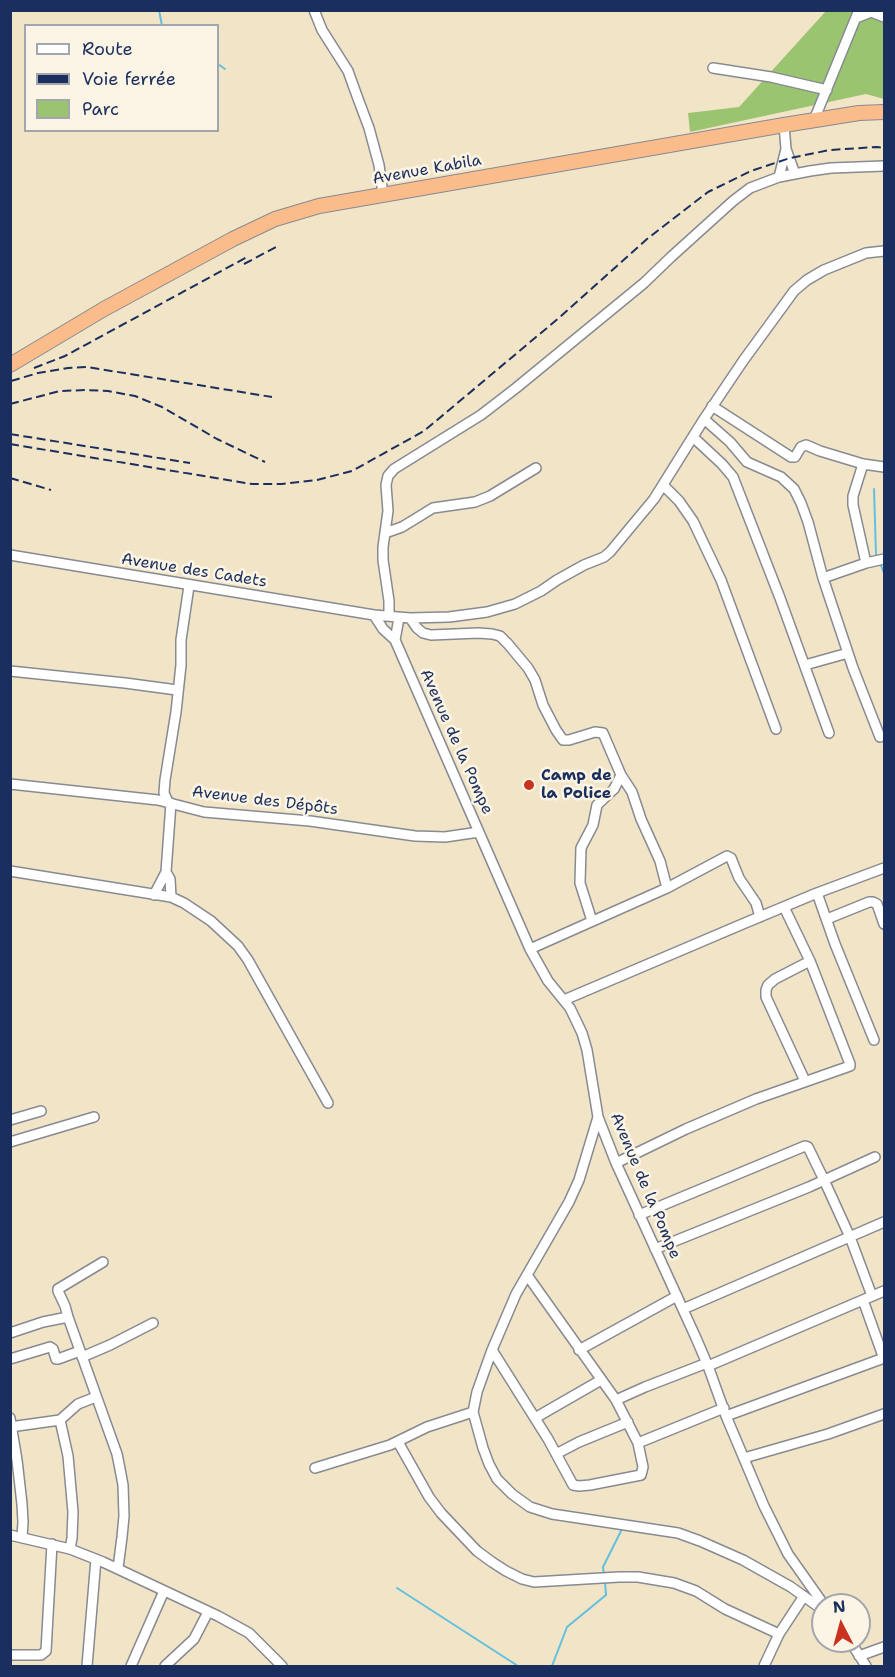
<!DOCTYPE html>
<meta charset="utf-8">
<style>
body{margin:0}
#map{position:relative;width:895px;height:1677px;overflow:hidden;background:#f2e5c7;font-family:"Shantell Sans",sans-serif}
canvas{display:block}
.frame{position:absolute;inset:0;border:12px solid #1b2f5e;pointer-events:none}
.legend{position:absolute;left:24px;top:24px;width:195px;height:108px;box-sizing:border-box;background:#fcf5e5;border:2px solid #a2a6af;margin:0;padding:8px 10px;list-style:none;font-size:18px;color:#1b2f5e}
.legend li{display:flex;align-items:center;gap:12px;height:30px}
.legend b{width:30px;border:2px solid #a2a6af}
.north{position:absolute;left:811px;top:1593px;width:60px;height:60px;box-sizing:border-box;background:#fcf5e5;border:2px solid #a2a6af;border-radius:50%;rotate:354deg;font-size:16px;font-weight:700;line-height:24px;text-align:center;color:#1b2f5e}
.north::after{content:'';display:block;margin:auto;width:21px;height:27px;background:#c8321e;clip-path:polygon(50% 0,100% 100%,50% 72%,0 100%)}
</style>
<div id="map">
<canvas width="895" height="1677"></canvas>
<div class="frame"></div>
<ul class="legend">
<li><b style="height:8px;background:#fff"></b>Route</li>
<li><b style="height:8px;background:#1b2f5e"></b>Voie ferrée</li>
<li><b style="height:16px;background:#9bc470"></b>Parc</li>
</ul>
<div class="north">N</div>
</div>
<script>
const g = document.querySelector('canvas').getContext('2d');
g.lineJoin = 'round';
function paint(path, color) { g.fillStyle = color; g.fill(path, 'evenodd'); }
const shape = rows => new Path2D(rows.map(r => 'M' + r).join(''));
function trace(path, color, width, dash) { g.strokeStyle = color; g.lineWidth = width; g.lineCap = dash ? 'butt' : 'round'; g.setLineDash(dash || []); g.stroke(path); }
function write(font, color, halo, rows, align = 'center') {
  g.font = font + ' "Shantell Sans",sans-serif'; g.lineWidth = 5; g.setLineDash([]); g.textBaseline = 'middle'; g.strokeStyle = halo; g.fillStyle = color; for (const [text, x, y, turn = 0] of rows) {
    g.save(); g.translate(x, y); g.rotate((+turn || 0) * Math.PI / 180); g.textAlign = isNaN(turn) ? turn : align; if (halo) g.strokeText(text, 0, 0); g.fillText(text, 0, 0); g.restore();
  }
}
const green = shape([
 [826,11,884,11,884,99,866,94,690,132,688,113,739,107]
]);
const stream = shape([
 [159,10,162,26],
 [218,64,225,69],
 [874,489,876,555,877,558],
 [880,563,884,573],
 [604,1576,603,1567,623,1527],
 [397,1588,518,1666],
 [552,1666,567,1627,606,1595,605,1582]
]);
const minor = shape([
 [314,10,322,30,348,71,357,96,369,128,379,165,383,194],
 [856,18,871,12,884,17],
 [713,68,771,77,827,90],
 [814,120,859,10],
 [784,125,786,149,795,174],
 [779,177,786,149],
 [712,406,791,457,795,457,801,447,806,445,820,451,863,464,884,467],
 [704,419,730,442,747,462,781,477,794,489,801,503,808,522,823,578,853,668,880,737],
 [693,437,722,464,733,477,780,598,829,733],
 [863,464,853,496,853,505,866,563],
 [663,485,679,501,693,521,721,580,776,729],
 [385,533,402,527,433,508,475,502,490,496,536,468],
 [10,555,374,615,410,618,449,617,487,612,515,604,541,591,557,580,584,565,604,557,610,552,654,499,704,419,743,361,794,291,807,280,824,270,866,253,884,251],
 [823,578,866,563,884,559],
 [374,615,383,629,395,640,530,949,548,981,570,1008,582,1033,587,1050,598,1117,616,1163,696,1338,708,1366,726,1416,764,1506,788,1554,824,1605],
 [389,616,389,601,383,560,383,547,388,511,386,485,388,476,394,469,481,415,516,388,644,283,671,257,733,201,750,188,779,177,810,171,831,168,884,166],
 [410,618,417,628,423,633,431,635,478,633,492,634,500,636,508,644,528,668,535,680,543,705,556,730,563,740,569,740,595,732,603,733,621,775,632,792,641,819,660,861,667,888],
 [395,640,399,618],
 [805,665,848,653],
 [10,671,125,683,177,690],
 [10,784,158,800,204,812,310,821,415,836,445,837,479,832],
 [168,802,164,793,165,780,176,712,181,665,181,640,189,586],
 [10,871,171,897,184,903,211,921,238,946,248,960,328,1103],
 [166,872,170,879,171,897],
 [817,893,835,944,874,1040],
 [154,895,166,872,171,803],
 [827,919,869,902,873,902,877,904,884,924],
 [592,921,580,883,581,848,593,825,597,805,614,789,621,775],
 [530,949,667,888,727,856,731,858,739,878,756,903,760,917],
 [564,1000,745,923,817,893,884,868],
 [805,1081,766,997,766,990,768,985,775,979,810,961],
 [598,1117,579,1180,569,1202,516,1294,492,1350,477,1392,473,1412,483,1448,489,1464,497,1479,512,1494,530,1507,552,1514,678,1533,700,1541,743,1560,791,1587,823,1610],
 [10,1120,41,1111],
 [10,1142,94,1117],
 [616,1163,686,1129,756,1099,850,1066,850,1064,810,961,784,907],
 [639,1215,805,1146,808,1147,824,1180,850,1237,872,1296],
 [655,1249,809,1187,875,1157],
 [103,1262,58,1289,58,1291,65,1306,68,1317,117,1454,120,1469,123,1485,124,1516,122,1537,118,1568],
 [863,1300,884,1359],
 [683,1309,884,1222],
 [10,1333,43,1322,68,1317],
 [492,1350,548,1439,573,1485,579,1486,590,1485,641,1475,643,1467,638,1443,616,1400,527,1275],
 [579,1350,677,1296],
 [82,1357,110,1345,153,1323],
 [10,1359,50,1347,53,1349,56,1359,58,1359,80,1351],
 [708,1366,884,1291],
 [616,1400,645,1387,707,1363],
 [726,1416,884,1358],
 [10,1418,17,1460,22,1504,23,1522,22,1537],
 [535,1418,601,1380],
 [60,1420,68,1456,73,1512,72,1538,70,1549],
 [10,1427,60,1420,78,1404,96,1397],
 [398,1442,429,1497,441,1513,477,1551,492,1562,506,1571,522,1579,534,1582,619,1577,638,1577,674,1583,696,1591,725,1609,779,1634],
 [638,1443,724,1408],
 [556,1454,579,1442,628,1422],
 [744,1458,828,1434,884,1414],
 [315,1468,390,1445,427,1427,473,1412],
 [10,1535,70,1549,103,1562,218,1616,249,1633,282,1666],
 [850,1641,866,1666],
 [10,1655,41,1655,46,1651,52,1544],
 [859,1656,884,1647],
 [87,1666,96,1559],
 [131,1666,164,1591],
 [165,1666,194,1639,208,1612],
 [764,1666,779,1634,804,1596]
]);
const highway = shape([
 [10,365,104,309,233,239,275,219,319,206,784,125,859,113,884,112]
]);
const rail = shape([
 [244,264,278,246],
 [34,368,65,356,249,256],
 [11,381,38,373,68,368,87,367,272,397],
 [10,404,60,391,86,390,108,391,135,396,162,407,217,439,265,462],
 [10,434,190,463],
 [10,444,252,484,282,484,317,480,352,471,424,431,560,317,647,239,708,192,751,171,790,158,830,150,877,147,884,148],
 [10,478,51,490]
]);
const markers = [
 [529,785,6,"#c8321e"]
];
const streetNames = [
 ["Avenue Kabila",427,170,-10],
 ["Avenue des Cadets",194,571,9],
 ["Avenue de la Pompe",456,742,66],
 ["Avenue des Dépôts",265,801,7],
 ["Avenue de la Pompe",645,1186,67]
];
const poiNames = [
 ["Camp de",541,776],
 ["la Police",541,794]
];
paint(green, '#9bc470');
trace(stream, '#60c0de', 2);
trace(minor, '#868a92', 12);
trace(highway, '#868a92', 16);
trace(minor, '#fff', 9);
trace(highway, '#fabc8b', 14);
trace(rail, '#1b2f5e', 2, [9, 4.5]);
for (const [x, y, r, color] of markers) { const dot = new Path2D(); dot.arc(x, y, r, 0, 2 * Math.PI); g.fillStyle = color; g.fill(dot); trace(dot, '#fcf5e5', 2); }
write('16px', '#1b2f5e', '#fcf5e5', streetNames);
write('bold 16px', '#1b2f5e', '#fcf5e5', poiNames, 'left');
</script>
